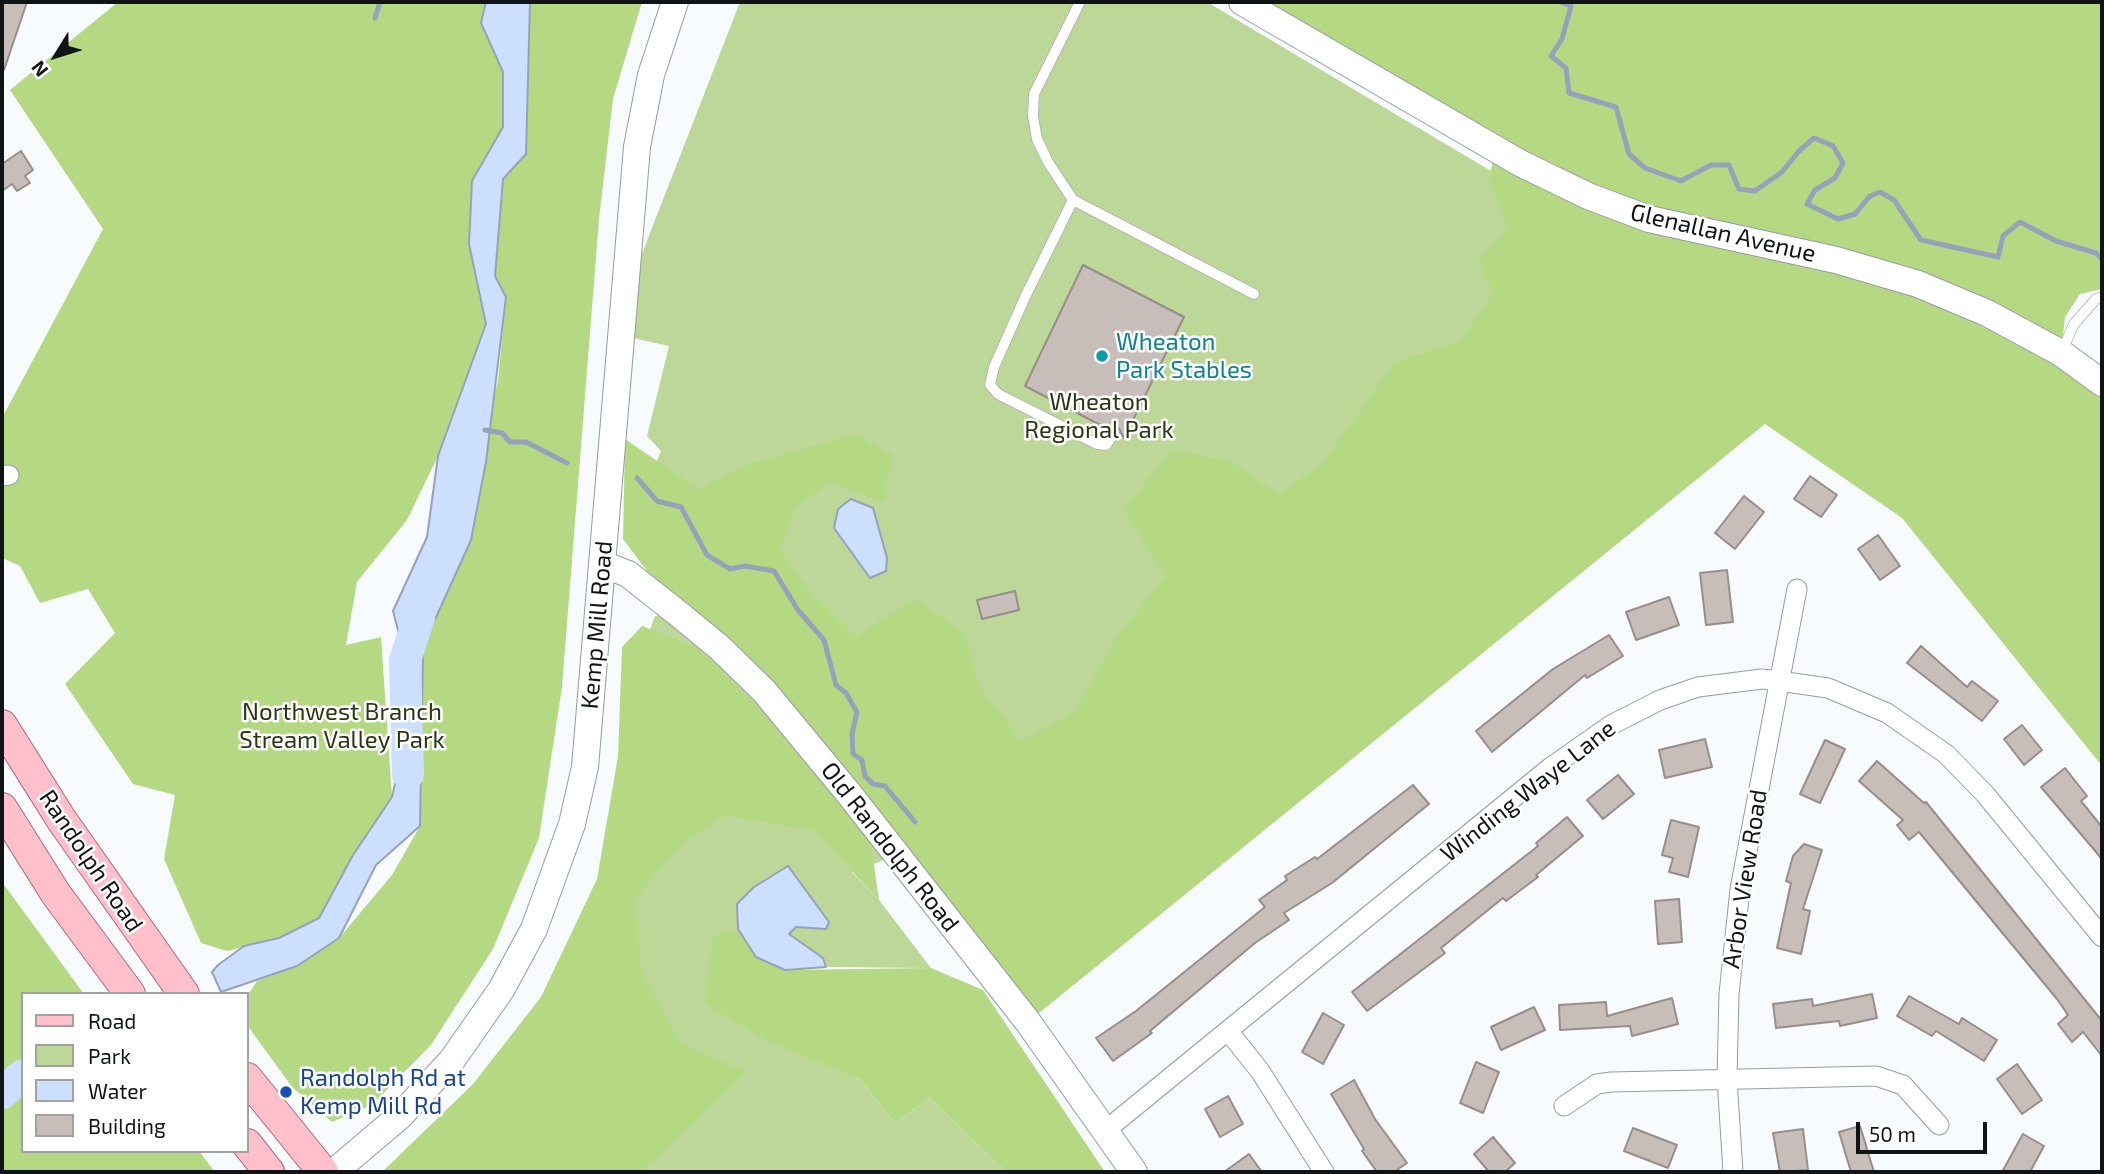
<!DOCTYPE html>
<style>
body{margin:0}
#map{position:relative;width:2104px;height:1174px;overflow:hidden;background:#f8fbfe;font-family:"Exo 2",sans-serif}
canvas{display:block}
.frame{position:absolute;inset:0;border:4px solid #111416;pointer-events:none}
.legend{position:absolute;left:21px;top:992px;width:228px;height:161px;box-sizing:border-box;background:#fff;border:2px solid #a0a1a2;margin:0;padding:9px 12px;list-style:none;font-size:21px;color:#111416}
.legend li{display:flex;align-items:center;gap:14px;height:35px}
.legend b{width:35px;border:2px solid #a0a1a2}
.north{position:absolute;left:21px;top:21px;width:70px;height:70px;-webkit-text-stroke:5px #fff;paint-order:stroke;rotate:232deg;font-size:19px;font-weight:700;line-height:28px;text-align:center;color:#111416}
.north::after{content:'';display:block;margin:auto;width:24px;height:32px;background:#111416;clip-path:polygon(50% 0,100% 100%,50% 72%,0 100%)}
.scale{position:absolute;left:1856px;top:1122px;width:131px;height:32px;box-sizing:border-box;border:4px solid #111416;border-top:0;padding-left:9px;font-size:21px;line-height:24px;white-space:nowrap;color:#111416;-webkit-text-stroke:5px #fff;paint-order:stroke}
</style>
<div id="map">
<canvas width="2104" height="1174"></canvas>
<div class="frame"></div>
<ul class="legend">
<li><b style="height:9px;background:#ffbfcb"></b>Road</li>
<li><b style="height:19px;background:#bcd798"></b>Park</li>
<li><b style="height:19px;background:#cddfff"></b>Water</li>
<li><b style="height:19px;background:#c7bdb9"></b>Building</li>
</ul>
<div class="north">N</div>
<div class="scale">50 m</div>
</div>
<script>
const g = document.querySelector('canvas').getContext('2d');
g.lineJoin = 'round';
function paint(path, color) { g.fillStyle = color; g.fill(path, 'evenodd'); }
const shape = rows => new Path2D(rows.map(r => 'M' + r).join(''));
function trace(path, color, width, dash) { g.strokeStyle = color; g.lineWidth = width; g.lineCap = dash ? 'butt' : 'round'; g.setLineDash(dash || []); g.stroke(path); }
function write(font, color, halo, rows, align = 'center') {
  g.font = font + ' "Exo 2",sans-serif'; g.lineWidth = 5; g.setLineDash([]); g.textBaseline = 'middle'; g.strokeStyle = halo; g.fillStyle = color; for (const [text, x, y, turn = 0] of rows) {
    g.save(); g.translate(x, y); g.rotate((+turn || 0) * Math.PI / 180); g.textAlign = isNaN(turn) ? turn : align; if (halo) g.strokeText(text, 0, 0); g.fillText(text, 0, 0); g.restore();
  }
}
const green = shape([
 [740,2,1207,2,1528,193,1851,299,1032,1001,634,516,661,451,647,436,669,346,611,333],
 [683,614,895,856,852,872,879,900,931,968,826,967,822,958,788,934,796,927,826,929,763,923,798,1053,860,1080,895,1123,930,1098,1006,1172,425,1172,584,964,642,650,655,616]
]);
const forest = shape([
 [118,2,486,2,481,23,503,72,503,127,472,181,469,244,486,324,438,456,407,520,357,582,346,645,381,637,392,797,353,855,319,918,279,938,227,951,201,943,164,859,175,795,133,784,65,684,115,633,88,589,40,603,20,566,2,558,2,418,103,229,10,90],
 [530,2,642,2,613,99,599,219,562,687,539,838,493,949,431,1045,372,1105,332,1122,292,1087,247,1025,247,996,257,981,297,966,339,938,392,875,420,826,423,653,498,381,506,297,495,276,503,178,526,154],
 [1242,2,2102,2,2102,289,2080,294,2065,317,2061,353,2102,383,2102,766,1902,518,1765,424,1028,1022,764,691,680,615,623,539,625,439,698,489,750,464,854,434,893,455,883,502,829,482,794,510,780,549,808,589,856,636,916,598,965,635,977,683,1021,740,1074,713,1116,638,1165,576,1124,510,1171,450,1231,461,1278,494,1321,465,1395,362,1460,341,1493,293,1478,259,1508,229,1489,178,1496,148],
 [642,626,698,648,779,728,870,837,879,900,814,831,726,815,684,842,635,899,641,970,680,1043,747,1072,641,1172,382,1172,473,1084,541,997,597,879,618,756,622,647],
 [2,882,84,994,23,994,23,1151,199,1151,215,1172,2,1172],
 [738,929,756,957,785,970,931,968,983,990,1105,1172,1006,1172,930,1098,895,1123,860,1080,764,1039,705,1004,713,936]
]);
const water = shape([
 [486,2,530,2,526,154,503,179,495,276,506,297,486,462,471,540,433,624,423,653,420,826,376,865,339,938,297,966,221,992,212,972,218,965,244,946,279,938,319,918,353,855,392,797,415,696,393,611,427,537,438,456,486,324,469,244,472,181,503,127,503,72,481,23,486,2],
 [851,499,873,508,887,558,886,571,870,578,834,528,838,509,851,499],
 [788,866,829,922,826,929,796,927,789,934,823,958,826,967,785,970,756,957,738,929,737,904,754,887,788,866]
]);
const stream = shape([
 [1561,2,1571,6,1562,39,1551,56,1566,68,1569,93,1616,107,1629,154,1645,168,1681,181,1711,165,1729,165,1739,189,1755,191,1782,172,1799,151,1814,138,1833,146,1843,163,1835,178,1815,190,1807,204,1838,219,1855,214,1870,196,1880,192,1894,200,1921,240,1998,257,2003,236,2020,222,2056,241,2096,253,2102,259],
 [375,18,380,2],
 [485,430,502,433,510,442,526,442,567,463],
 [637,478,657,501,681,507,707,555,730,569,745,566,774,571,798,610,824,640,836,685,846,693,857,712,852,734,853,754,862,760,865,776,873,784,885,786,915,822]
]);
const river = shape([
 [408,774,405,660,419,618],
 [2,1093,23,1075]
]);
const building = shape([
 [2,2,27,2,4,70,2,69,2,2],
 [21,151,33,170,25,176,30,183,17,191,12,184,2,191,2,164,21,151],
 [1083,265,1184,317,1124,438,1118,427,1108,429,1025,386,1083,265],
 [1810,476,1837,495,1821,517,1794,499,1810,476],
 [1744,496,1764,512,1735,549,1715,533,1744,496],
 [1878,535,1900,566,1880,580,1858,549,1878,535],
 [1727,570,1733,622,1706,625,1700,573,1727,570],
 [1015,591,1019,610,982,619,977,600,1015,591],
 [1669,597,1679,625,1636,640,1626,612,1669,597],
 [1609,635,1623,656,1587,678,1585,675,1492,752,1476,731,1553,669,1609,635],
 [1921,646,1967,687,1972,681,1998,701,1982,721,1907,663,1921,646],
 [2022,725,2042,750,2024,765,2004,739,2022,725],
 [1705,739,1712,767,1665,778,1659,750,1705,739],
 [1825,740,1845,749,1820,803,1800,794,1825,740],
 [1877,761,1924,803,1926,802,2102,1021,2102,1056,2083,1032,2072,1042,2058,1024,2068,1015,2057,999,1919,832,1909,840,1897,825,1903,820,1859,781,1877,761],
 [2065,768,2087,796,2081,801,2102,827,2102,859,2041,787,2065,768],
 [1618,775,1634,794,1603,819,1587,800,1618,775],
 [1413,785,1429,804,1332,883,1284,913,1289,920,1255,943,1150,1031,1152,1033,1113,1061,1096,1038,1136,1011,1265,907,1259,900,1287,880,1285,876,1315,857,1317,859,1413,785],
 [1567,817,1583,836,1536,875,1538,877,1506,901,1503,898,1441,948,1445,953,1367,1011,1352,992,1538,846,1536,843,1567,817],
 [1671,820,1699,827,1688,877,1669,872,1673,858,1662,855,1671,820],
 [1804,844,1822,850,1803,909,1810,911,1801,954,1777,948,1791,883,1786,881,1793,856,1804,844],
 [1679,899,1682,942,1658,944,1655,901,1679,899],
 [1872,994,1877,1018,1840,1026,1839,1021,1776,1028,1773,1004,1812,999,1813,1006,1872,994],
 [1909,996,1959,1024,1962,1018,1997,1040,1984,1061,1936,1031,1932,1036,1897,1016,1909,996],
 [1672,998,1678,1024,1632,1036,1630,1026,1560,1030,1559,1005,1606,1002,1607,1016,1672,998],
 [1534,1007,1545,1030,1501,1050,1491,1027,1534,1007],
 [1323,1013,1344,1025,1323,1064,1302,1052,1323,1013],
 [1476,1062,1499,1072,1483,1113,1460,1103,1476,1062],
 [2017,1064,2042,1100,2022,1114,1997,1079,2017,1064],
 [1354,1080,1375,1119,1407,1163,1394,1172,1377,1172,1362,1151,1364,1149,1331,1094,1354,1080],
 [1228,1096,1243,1124,1220,1137,1205,1109,1228,1096],
 [1860,1126,1874,1172,1851,1172,1839,1132,1860,1126],
 [1633,1128,1677,1145,1668,1168,1624,1151,1633,1128],
 [1803,1129,1808,1170,1780,1172,1773,1133,1803,1129],
 [2023,1134,2044,1146,2030,1172,2002,1172,2023,1134],
 [1493,1137,1515,1163,1505,1172,1489,1172,1474,1154,1493,1137],
 [1249,1154,1262,1172,1224,1172,1249,1154]
]);
const lane = shape([
 [1080,2,1034,94,1033,116,1037,139,1048,162,1073,200,1254,294],
 [1073,200,1026,295,994,367,990,385,998,394,1097,444,1106,445,1114,433],
 [2061,353,2074,324,2096,299,2102,297]
]);
const street = shape([
 [2,476,9,475],
 [1229,1032,1260,1071,1324,1172],
 [1564,1106,1597,1084,1611,1082,1876,1076,1903,1085,1939,1125],
 [1106,1130,1551,767,1611,725,1660,700,1698,687,1762,679,1779,681,1828,688,1887,713,1946,754,1985,794,2102,937],
 [1733,1172,1727,1078,1729,994,1740,889,1797,589]
]);
const secondary = shape([
 [1242,2,1520,163,1588,196,1649,219,1836,260,1918,284,1987,313,2061,353,2102,383],
 [603,564,628,574,680,615,720,648,764,691,850,795,1028,1022,1134,1172],
 [334,1172,400,1116,452,1060,501,990,534,929,572,824,585,767,637,147,651,75,675,2]
]);
const primary = shape([
 [2,725,61,819,184,994],
 [2,808,56,894,130,994],
 [247,1078,323,1172],
 [247,1144,269,1172]
]);
const markers = [
 [1102,356,7,"#0f9aa8"],
 [286,1092,7,"#1a4fb4"]
];
const streetNames = [
 ["Glenallan Avenue",1723,233,13],
 ["Kemp Mill Road",597,625,-85],
 ["Winding Waye Lane",1528,791,-38],
 ["Old Randolph Road",890,847,52],
 ["Randolph Road",91,861,56],
 ["Arbor View Road",1745,879,-81]
];
const cultureNames = [
 ["Wheaton",1116,342],
 ["Park Stables",1116,370]
];
const parkNames = [
 ["Wheaton",1099,402],
 ["Regional Park",1099,430],
 ["Northwest Branch",342,712],
 ["Stream Valley Park",342,740]
];
const transitNames = [
 ["Randolph Rd at",300,1078],
 ["Kemp Mill Rd",300,1106]
];
paint(green, '#bcd798');
paint(forest, '#b5d983');
paint(water, '#cddfff');
trace(water, '#95a2b9', 2);
trace(stream, '#95a2b9', 5);
trace(river, '#cddfff', 32);
paint(building, '#c7bdb9');
trace(building, '#978e8a', 2);
trace(lane, '#949ca3', 11);
trace(street, '#949ca3', 21);
trace(secondary, '#949ca3', 28);
trace(primary, '#ac6876', 32);
trace(lane, '#fff', 10);
trace(street, '#fff', 19);
trace(secondary, '#fff', 26);
trace(primary, '#ffbfcb', 30);
for (const [x, y, r, color] of markers) { const dot = new Path2D(); dot.arc(x, y, r, 0, 2 * Math.PI); g.fillStyle = color; g.fill(dot); trace(dot, '#fff', 2.5); }
write('24px', '#111416', '#fff', streetNames);
write('24px', '#0d838f', '#fff', cultureNames, 'left');
write('24px', '#293713', '#fff', parkNames);
write('24px', '#164399', '#fff', transitNames, 'left');
</script>
